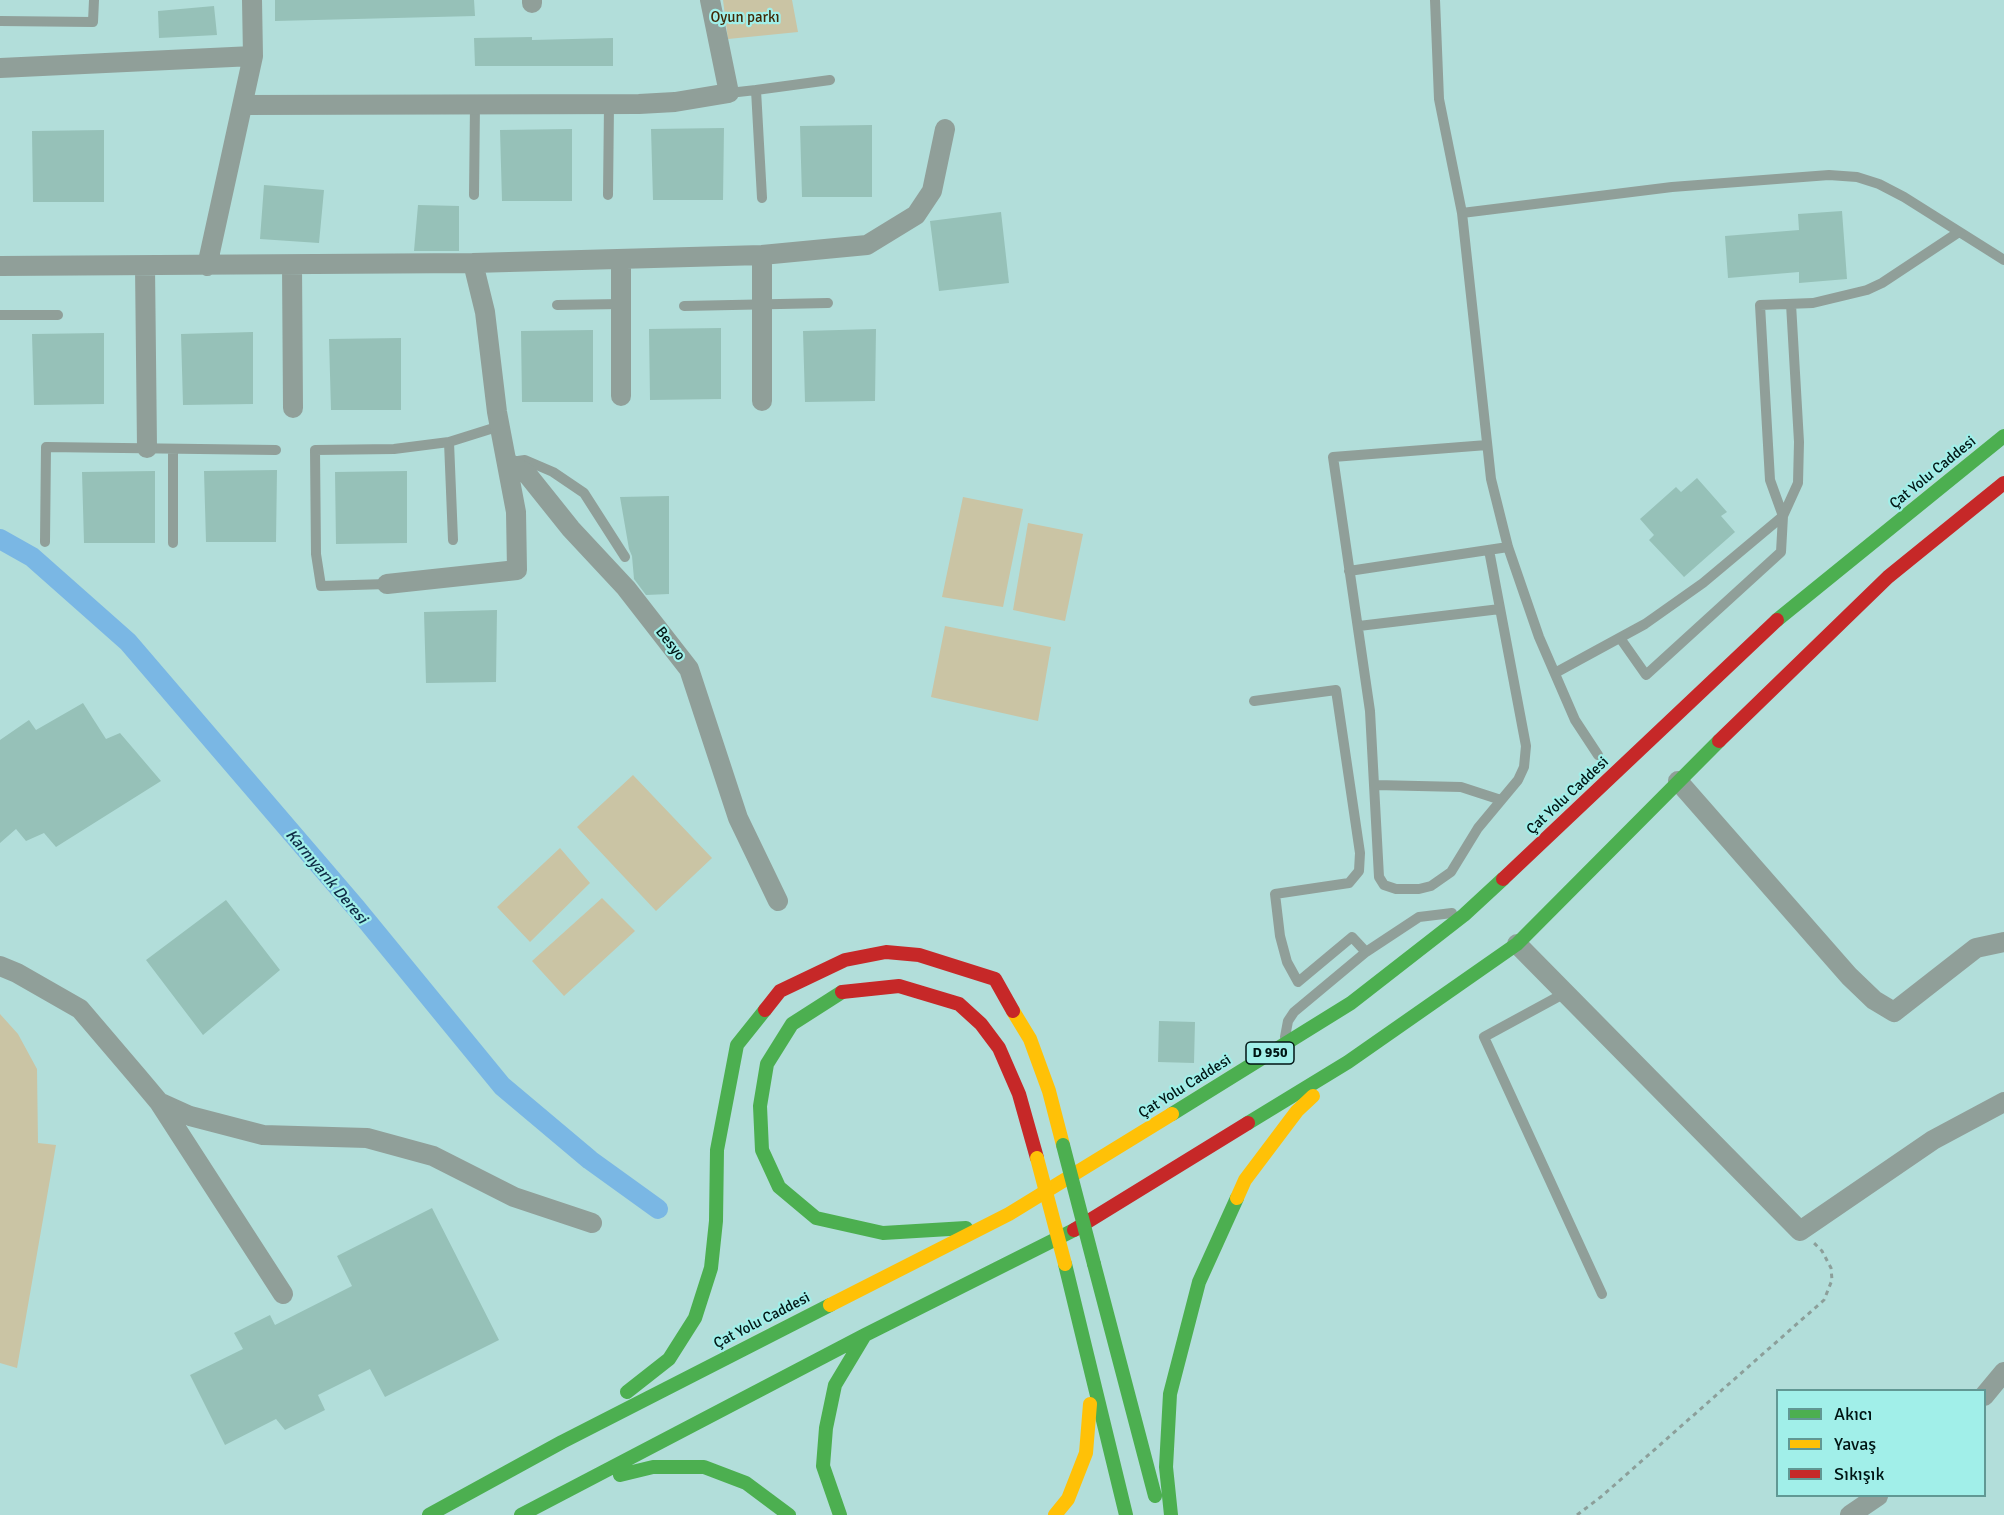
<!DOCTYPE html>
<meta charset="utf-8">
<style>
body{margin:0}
#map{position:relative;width:2004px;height:1515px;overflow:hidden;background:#b2deda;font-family:Signika,sans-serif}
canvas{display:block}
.legend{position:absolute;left:1776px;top:1389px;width:210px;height:108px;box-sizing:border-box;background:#a1efe9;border:2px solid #619894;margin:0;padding:8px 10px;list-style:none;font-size:18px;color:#001514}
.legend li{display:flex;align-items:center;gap:12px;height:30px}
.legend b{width:30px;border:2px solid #619894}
</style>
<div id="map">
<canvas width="2004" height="1515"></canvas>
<ul class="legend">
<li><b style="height:8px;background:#4caf50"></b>Akıcı</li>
<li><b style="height:8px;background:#ffc107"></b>Yavaş</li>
<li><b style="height:8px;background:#c62828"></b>Sıkışık</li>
</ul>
</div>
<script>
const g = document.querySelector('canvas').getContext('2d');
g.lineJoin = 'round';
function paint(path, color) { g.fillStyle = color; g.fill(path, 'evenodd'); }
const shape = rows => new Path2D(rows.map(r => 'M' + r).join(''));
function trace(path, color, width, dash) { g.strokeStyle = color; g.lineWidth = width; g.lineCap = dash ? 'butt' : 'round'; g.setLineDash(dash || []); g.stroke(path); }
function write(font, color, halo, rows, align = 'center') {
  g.font = font + ' Signika,sans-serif'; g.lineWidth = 4.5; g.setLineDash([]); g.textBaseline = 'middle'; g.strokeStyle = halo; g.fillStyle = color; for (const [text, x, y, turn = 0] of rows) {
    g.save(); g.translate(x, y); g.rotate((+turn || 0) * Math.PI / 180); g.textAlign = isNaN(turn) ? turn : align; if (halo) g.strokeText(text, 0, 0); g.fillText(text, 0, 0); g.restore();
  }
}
const green = shape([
 [723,0,792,0,798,32,728,39],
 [963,497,1023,509,1003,607,942,597],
 [1028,523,1083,534,1065,621,1013,610],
 [945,626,1051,647,1038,721,931,697],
 [633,775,712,858,656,911,577,827],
 [560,848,590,883,530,942,497,907],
 [602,898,635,931,564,996,532,961],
 [0,1014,18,1034,37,1069,38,1143,56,1145,17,1368,0,1363]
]);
const canal = shape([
 [0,539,32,557,128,642,357,909,502,1086,590,1160,658,1209]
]);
const building = shape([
 [275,0,474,0,475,16,275,21],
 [214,6,217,35,159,38,158,11],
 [532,37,532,40,613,38,613,66,475,66,474,38],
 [872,125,872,197,802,197,800,126],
 [724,128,723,200,653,200,651,129],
 [572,129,572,201,502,201,500,130],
 [104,130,104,202,33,202,32,131],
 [264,185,324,190,319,243,260,239],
 [418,205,459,206,459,251,414,251],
 [1842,211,1847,279,1799,283,1799,272,1728,278,1725,236,1799,230,1798,214],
 [1001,212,1009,283,939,291,930,221],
 [721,328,721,399,650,400,649,329],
 [876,329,875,401,805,402,803,331],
 [593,330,593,402,522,402,521,331],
 [253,332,253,404,183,405,181,334],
 [104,333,104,404,34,405,32,334],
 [401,338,401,410,331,410,329,339],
 [277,470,276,542,206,542,204,471],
 [155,471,155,543,84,543,82,472],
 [407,471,407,543,336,544,335,472],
 [1697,478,1727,512,1721,516,1735,532,1684,577,1649,540,1654,535,1640,519,1676,487,1681,492],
 [669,496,669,594,646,595,634,579,632,556,629,549,620,497],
 [497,610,496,682,426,683,424,612],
 [83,703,106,739,120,733,161,781,56,847,44,833,26,841,16,829,0,843,0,740,29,720,36,730],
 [226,900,280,970,203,1035,146,960],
 [1159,1021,1195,1022,1194,1063,1158,1062],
 [432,1208,499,1340,385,1397,370,1369,318,1395,325,1410,285,1430,276,1419,225,1445,190,1375,243,1349,234,1333,270,1315,275,1325,352,1286,337,1256]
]);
const path = shape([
 [1577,1515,1602,1496,1824,1300,1832,1280,1831,1268,1822,1251,1813,1242]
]);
const lane = shape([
 [1435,0,1439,99,1462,213,1491,479,1508,547,1539,637,1575,720,1598,755],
 [0,21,93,22,94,0],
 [756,90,830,80],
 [729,93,756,90,762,198],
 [474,195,475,104],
 [608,195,609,105],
 [1462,213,1672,187,1829,175,1857,177,1879,184,1904,197,2004,260],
 [557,305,621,304],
 [684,306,828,303],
 [0,315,58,315],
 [449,442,453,540],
 [1487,445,1333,457,1370,711,1379,877,1384,885,1396,889,1419,889,1431,886,1451,872,1478,828,1518,780,1524,767,1526,746,1489,550],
 [511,462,525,460,553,472,584,493,625,557],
 [1783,516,1770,480,1760,305,1813,303,1867,290,1882,283,1959,232],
 [45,542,46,447,276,450],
 [173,543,173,449],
 [1349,571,1508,547],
 [387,584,321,586,316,554,315,450,394,449,449,442,500,426],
 [1359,626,1500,609],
 [1620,638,1646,675,1781,552,1783,516,1798,483,1799,442,1791,304],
 [1555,673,1645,624,1703,583,1783,516],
 [1254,701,1336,690,1360,853,1359,871,1349,883,1275,894,1280,936,1287,962,1298,982,1352,937,1366,952],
 [1376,785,1461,787,1501,800],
 [1565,993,1484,1037,1602,1294],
 [1285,1037,1288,1021,1294,1012,1366,952,1419,917,1452,913]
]);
const street = shape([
 [532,0,532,3],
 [0,68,253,56],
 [244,105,639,104,675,102,729,93,710,0],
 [762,255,762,401],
 [621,259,621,396],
 [473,263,762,255,867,245,916,215,932,191,945,129],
 [292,265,293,408],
 [0,266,473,263,485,312,497,412,516,512,517,570,387,584],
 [145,266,147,448],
 [207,266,253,56,252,0],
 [507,462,527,474,571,529,626,588,689,669,738,818,778,901],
 [1678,781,1849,976,1874,1000,1894,1012,1976,948,2004,942],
 [1517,944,1800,1231,1933,1140,2004,1102],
 [0,966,17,973,80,1009,138,1077,159,1102,283,1294],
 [159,1102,190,1116,263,1135,367,1138,433,1156,514,1197,592,1223],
 [1984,1396,2004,1372],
 [1850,1515,1878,1496]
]);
const fast = shape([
 [1777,620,2004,436],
 [842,992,792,1024,767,1064,760,1106,762,1150,779,1187,816,1218,883,1233,966,1228],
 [1172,1114,1351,1003,1464,915,1503,879],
 [1248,1123,1348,1062,1517,944,1719,741],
 [1065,1264,1126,1515],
 [1094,1264,1155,1496],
 [627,1392,669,1359,695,1318,711,1268,716,1221,717,1150,737,1045,765,1010],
 [620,1475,653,1467,704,1467,746,1483,789,1515],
 [429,1515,562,1442,830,1305],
 [521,1515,865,1335,1074,1230],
 [840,1515,823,1466,826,1428,835,1385,865,1335],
 [1171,1515,1166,1467,1170,1394,1199,1282,1237,1198]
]);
const slow = shape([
 [1013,1011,1030,1039,1049,1091,1063,1145],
 [1237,1198,1245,1180,1297,1111,1313,1096],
 [830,1305,1009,1214,1172,1114],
 [1055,1515,1068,1499,1086,1453,1090,1404]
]);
const jam = shape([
 [1719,741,1888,577,2004,483],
 [1503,879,1777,620],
 [842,992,899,986,959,1004,981,1024,999,1048,1019,1094,1037,1158],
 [765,1010,780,991,845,960,886,952,919,955,995,979,1013,1011],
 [1074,1230,1248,1123]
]);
const fastBridge = shape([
 [1063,1145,1094,1264]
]);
const slowBridge = shape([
 [1037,1158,1065,1264]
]);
const shields = [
 [1270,1053,48]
];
const shieldNames = [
 ["D 950",1270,1053]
];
const parkNames = [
 ["Oyun parkı",745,18]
];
const streetNames = [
 ["Çat Yolu Caddesi",1933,473,-39],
 ["Besyo",670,644,52],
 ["Çat Yolu Caddesi",1568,796,-43],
 ["Çat Yolu Caddesi",1185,1087,-32],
 ["Çat Yolu Caddesi",762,1321,-27]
];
const waterNames = [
 ["Karnıyarık Deresi",326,877,50]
];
paint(green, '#cac4a4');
trace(canal, '#7ab7e4', 20);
paint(building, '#96c1b8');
trace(path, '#8c9f9a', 3, [4.5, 4.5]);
trace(lane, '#909f99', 10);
trace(street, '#909f99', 20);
trace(fast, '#4caf50', 14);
trace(slow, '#ffc107', 14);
trace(jam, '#c62828', 14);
trace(fastBridge, '#4caf50', 14);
trace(slowBridge, '#ffc107', 14);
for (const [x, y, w] of shields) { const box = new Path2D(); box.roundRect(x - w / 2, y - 11, w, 22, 4.5); g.fillStyle = '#a1efe9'; g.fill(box); trace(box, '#001514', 1.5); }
write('bold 14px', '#001514', null, shieldNames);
write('15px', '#412705', '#a1efe9', parkNames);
write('15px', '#001514', '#a1efe9', streetNames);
write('italic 16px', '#0e2a45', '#a1efe9', waterNames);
</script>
